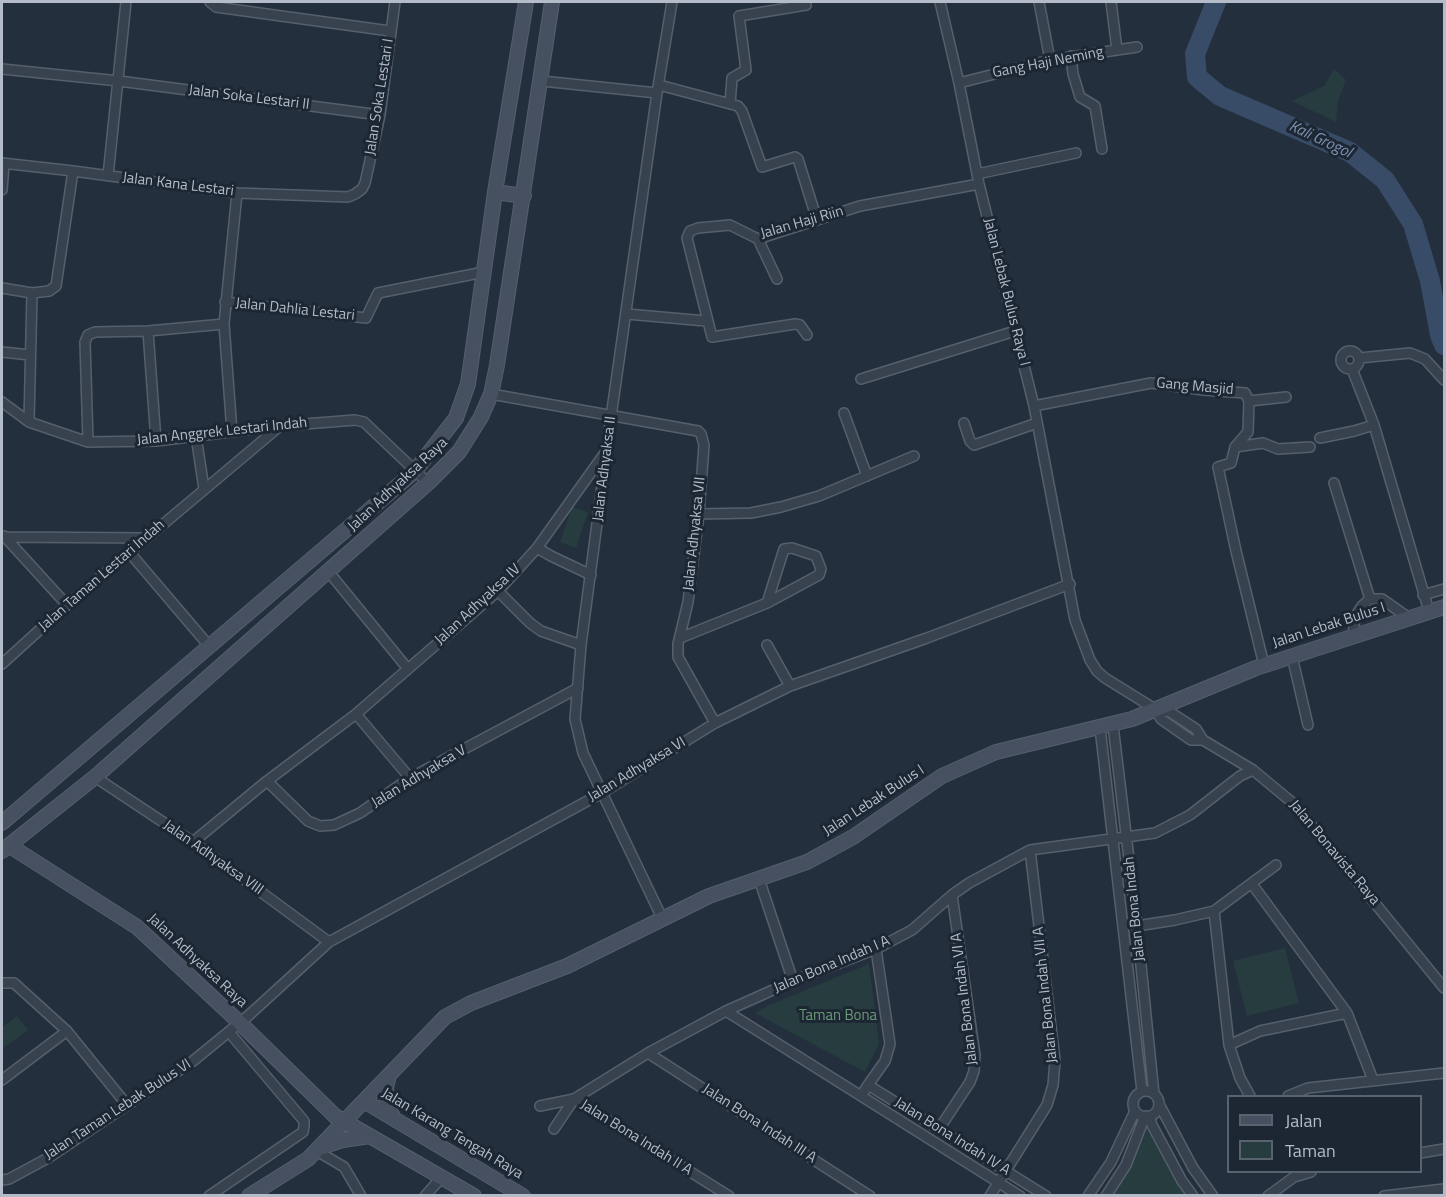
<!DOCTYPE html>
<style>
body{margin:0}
#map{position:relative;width:1446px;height:1197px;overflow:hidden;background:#242f3e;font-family:"Titillium Web",sans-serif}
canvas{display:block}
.frame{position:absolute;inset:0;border:3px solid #b4bcc9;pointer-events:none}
.legend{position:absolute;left:1227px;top:1095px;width:195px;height:78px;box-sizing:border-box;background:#1d2633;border:2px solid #59626f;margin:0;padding:8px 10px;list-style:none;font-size:18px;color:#b4bcc9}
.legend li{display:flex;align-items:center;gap:12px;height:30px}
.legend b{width:30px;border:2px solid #59626f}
</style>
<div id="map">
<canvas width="1446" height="1197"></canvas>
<div class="frame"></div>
<ul class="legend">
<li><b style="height:8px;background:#465061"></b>Jalan</li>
<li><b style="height:16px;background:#263c3f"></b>Taman</li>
</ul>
</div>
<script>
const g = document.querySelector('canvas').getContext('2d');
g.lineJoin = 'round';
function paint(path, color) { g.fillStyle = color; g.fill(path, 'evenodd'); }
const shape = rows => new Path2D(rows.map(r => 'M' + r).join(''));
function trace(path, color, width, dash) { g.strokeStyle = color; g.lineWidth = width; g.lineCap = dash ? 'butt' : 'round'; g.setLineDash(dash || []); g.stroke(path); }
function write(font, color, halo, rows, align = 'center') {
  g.font = font + ' "Titillium Web",sans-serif'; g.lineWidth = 6; g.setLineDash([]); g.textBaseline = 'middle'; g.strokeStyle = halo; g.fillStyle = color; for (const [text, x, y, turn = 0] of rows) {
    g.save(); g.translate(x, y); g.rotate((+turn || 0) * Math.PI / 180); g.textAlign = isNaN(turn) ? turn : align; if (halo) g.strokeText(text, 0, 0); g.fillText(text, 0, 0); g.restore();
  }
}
const green = shape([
 [1334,69,1346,80,1338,101,1336,122,1292,101,1324,86],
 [572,507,588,512,576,548,560,542],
 [1285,948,1299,1003,1247,1016,1233,961],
 [869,964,879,1043,865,1072,755,1013,769,1005],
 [17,1016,28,1030,2,1049,2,1027],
 [1147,1122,1188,1195,1111,1196,1128,1167]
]);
const river = shape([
 [1216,2,1195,54,1197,77,1220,96,1350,152,1385,180,1413,224,1430,281,1440,335,1444,345]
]);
const street = shape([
 [210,2,216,7,390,31],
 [940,2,959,83,979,184,1034,406,1075,620,1090,660,1097,671,1105,678,1155,709,1170,712,1196,729,1203,740,1253,770,1294,804,1444,988],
 [1039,2,1050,60],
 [1111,2,1117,50],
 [1071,56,1073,74,1080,97,1095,106,1102,149],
 [2,69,119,81,380,115],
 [542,81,657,93],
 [959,83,1050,60,1137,47],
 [659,85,738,106,742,111,762,167,795,157,798,159,817,220],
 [730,104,732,78,746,70,739,16,806,5,806,2],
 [2,163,73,171,237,193,348,197,355,194,362,189,365,183,380,115,395,2],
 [977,174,1076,153],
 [108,176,126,2],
 [2,190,4,164],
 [758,239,777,279],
 [2,288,32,293,49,291,56,286,73,171],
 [225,302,366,318,378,293,484,272],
 [627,314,706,321],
 [148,331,156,441],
 [807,335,800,325,795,324,712,337,687,238,690,231,698,228,730,225,758,239,860,206,979,184],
 '1341 360a9 9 0 1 1 18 0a9 9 0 1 1-18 0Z',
 [2,352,30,355],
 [1359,358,1410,353,1425,359,1444,380],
 [1352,369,1374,425,1429,611],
 [861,379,1015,331],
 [491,394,698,431,701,434,704,445,699,514,688,602,678,644,678,657,715,723],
 [1249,401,1286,397],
 [2,402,29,422,88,442,156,441,280,426,355,420,364,422,428,483],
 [1034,406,1151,383,1204,390,1245,393,1249,401,1248,432,1235,447,1231,463,1218,467,1236,551,1264,665],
 [844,413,867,476],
 [29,422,32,293],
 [964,423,970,441,974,445,1037,423],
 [232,432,224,324,237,193],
 [196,436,204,489],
 [1320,438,1354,431,1374,425],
 [88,442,85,342,88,335,95,332,148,331,224,324],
 [1235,447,1263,443,1278,449,1310,447],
 [1334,483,1370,599,1362,606,1355,617,1353,636],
 [699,514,751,513,781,507,819,496,914,456],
 [4,536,67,605],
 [5,537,147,538],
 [537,548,551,556,591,575],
 [130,553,210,647],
 [328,571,408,669],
 [498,591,530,623,541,631,581,645],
 [1423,595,1444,589],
 [1370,599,1382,599,1409,618],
 [680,638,767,603,819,575,821,569,816,556,792,548,784,549,767,603],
 [767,645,790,686],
 [1292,656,1308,725],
 [2,664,67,605,280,426],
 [1155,709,1161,719,1191,740,1203,740],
 [356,714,410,778],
 [1113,725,1137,926,1154,1094],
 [1100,728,1142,1091],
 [95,777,193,842,329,942],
 [267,781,308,821,320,826,334,825,360,813,410,778,578,688],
 [193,842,267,781,356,714,498,591,537,548,607,450],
 [759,879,793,981],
 [1252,884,1347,1013,1373,1080],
 [1214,911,1229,1045,1240,1078,1250,1096],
 [663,920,583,753,575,719,581,645,611,417,657,93,672,2],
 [1137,926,1175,920,1214,911,1276,865],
 [2,983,14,983,67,1031,127,1105],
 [726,1011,1020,1196],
 [1229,1045,1260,1031,1347,1013],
 [648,1053,870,1196],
 [2,1080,67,1031],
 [868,1085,885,1061,890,1044,876,949],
 '1133 1104a13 13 0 1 1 26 0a13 13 0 1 1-26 0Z',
 [861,1096,868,1085,1046,1196],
 [1288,1096,1308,1088,1444,1073],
 [574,1099,729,1196],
 [1159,1104,1193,1168,1213,1196],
 [540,1106,574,1099,648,1053,726,1011,793,981,876,949,912,930,952,895,969,883,1030,850,1155,833,1190,815,1240,776,1253,770],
 [1149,1116,1152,1125,1182,1181,1193,1196],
 [554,1129,574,1099],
 [939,1129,970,1082,974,1071,975,1055,952,895],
 [317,1151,344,1167,361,1196],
 [1420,1153,1444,1149],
 [2,1180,9,1179,48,1158,193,1061,248,1016,329,942,602,793,715,723,790,686,927,638,1070,584],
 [209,1196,303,1132,304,1126,304,1121,229,1032],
 [425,1196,441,1178],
 [990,1196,1047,1105,1053,1085,1055,1061,1030,850],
 [1088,1196,1111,1162,1135,1111],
 [1106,1196,1126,1165,1145,1116],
 [1268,1196,1294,1177,1311,1172],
 [1384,1196,1444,1189]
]);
const secondary = shape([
 [495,192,524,196],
 [2,823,415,471,456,418,468,384,495,192,526,2],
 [10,846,137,927,240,1023,335,1116,474,1196],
 [2,851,95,777,428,483,459,452,481,417,491,394,497,365,552,2],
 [389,1075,386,1088,387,1103,393,1117],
 [364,1101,523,1196],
 [322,1147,343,1140,370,1136],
 [249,1196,308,1159,445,1017,471,1003,567,966,709,896,807,862,853,837,942,776,996,752,1132,719,1256,668,1444,607]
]);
const streetNames = [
 ["Gang Haji Neming",1048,63,-11],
 ["Jalan Soka Lestari I",380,97,-81],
 ["Jalan Soka Lestari II",249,98,7],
 ["Jalan Kana Lestari",178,185,7],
 ["Jalan Haji Riin",802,223,-16],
 ["Jalan Lebak Bulus Raya I",1006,292,76],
 ["Jalan Dahlia Lestari",295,310,6],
 ["Gang Masjid",1195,387,5],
 ["Jalan Anggrek Lestari Indah",222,432,-6],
 ["Jalan Adhyaksa II",605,469,-83],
 ["Jalan Adhyaksa Raya",398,485,-43],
 ["Jalan Adhyaksa VII",695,534,-84],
 ["Jalan Taman Lestari Indah",102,576,-41],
 ["Jalan Adhyaksa IV",478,605,-43],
 ["Jalan Lebak Bulus I",1329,626,-18],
 ["Jalan Adhyaksa VI",637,770,-31],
 ["Jalan Adhyaksa V",419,777,-31],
 ["Jalan Lebak Bulus I",874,801,-33],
 ["Jalan Bonavista Raya",1334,853,50],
 ["Jalan Adhyaksa VIII",213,858,35],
 ["Jalan Bona Indah",1135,909,-96],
 ["Jalan Adhyaksa Raya",197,961,43],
 ["Jalan Bona Indah I A",832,965,-23],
 ["Jalan Bona Indah VII A",1046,995,-96],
 ["Jalan Bona Indah VI A",965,999,-97],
 ["Jalan Taman Lebak Bulus VI",118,1110,-33],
 ["Jalan Bona Indah III A",759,1124,33],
 ["Jalan Karang Tengah Raya",452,1134,31],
 ["Jalan Bona Indah IV A",952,1137,32],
 ["Jalan Bona Indah II A",636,1138,32]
];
const parkNames = [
 ["Taman Bona",838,1016]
];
const waterNames = [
 ["Kali Grogol",1320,140,25]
];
paint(green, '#263c3f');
trace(river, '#394c67', 20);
trace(street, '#565f6c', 12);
trace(secondary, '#565f6c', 16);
trace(street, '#38414e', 9);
trace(secondary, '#465061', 14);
write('15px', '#b4bcc9', '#1d2633', streetNames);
write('15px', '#6b9a76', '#1d2633', parkNames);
write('italic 16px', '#7c92b1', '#1d2633', waterNames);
</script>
